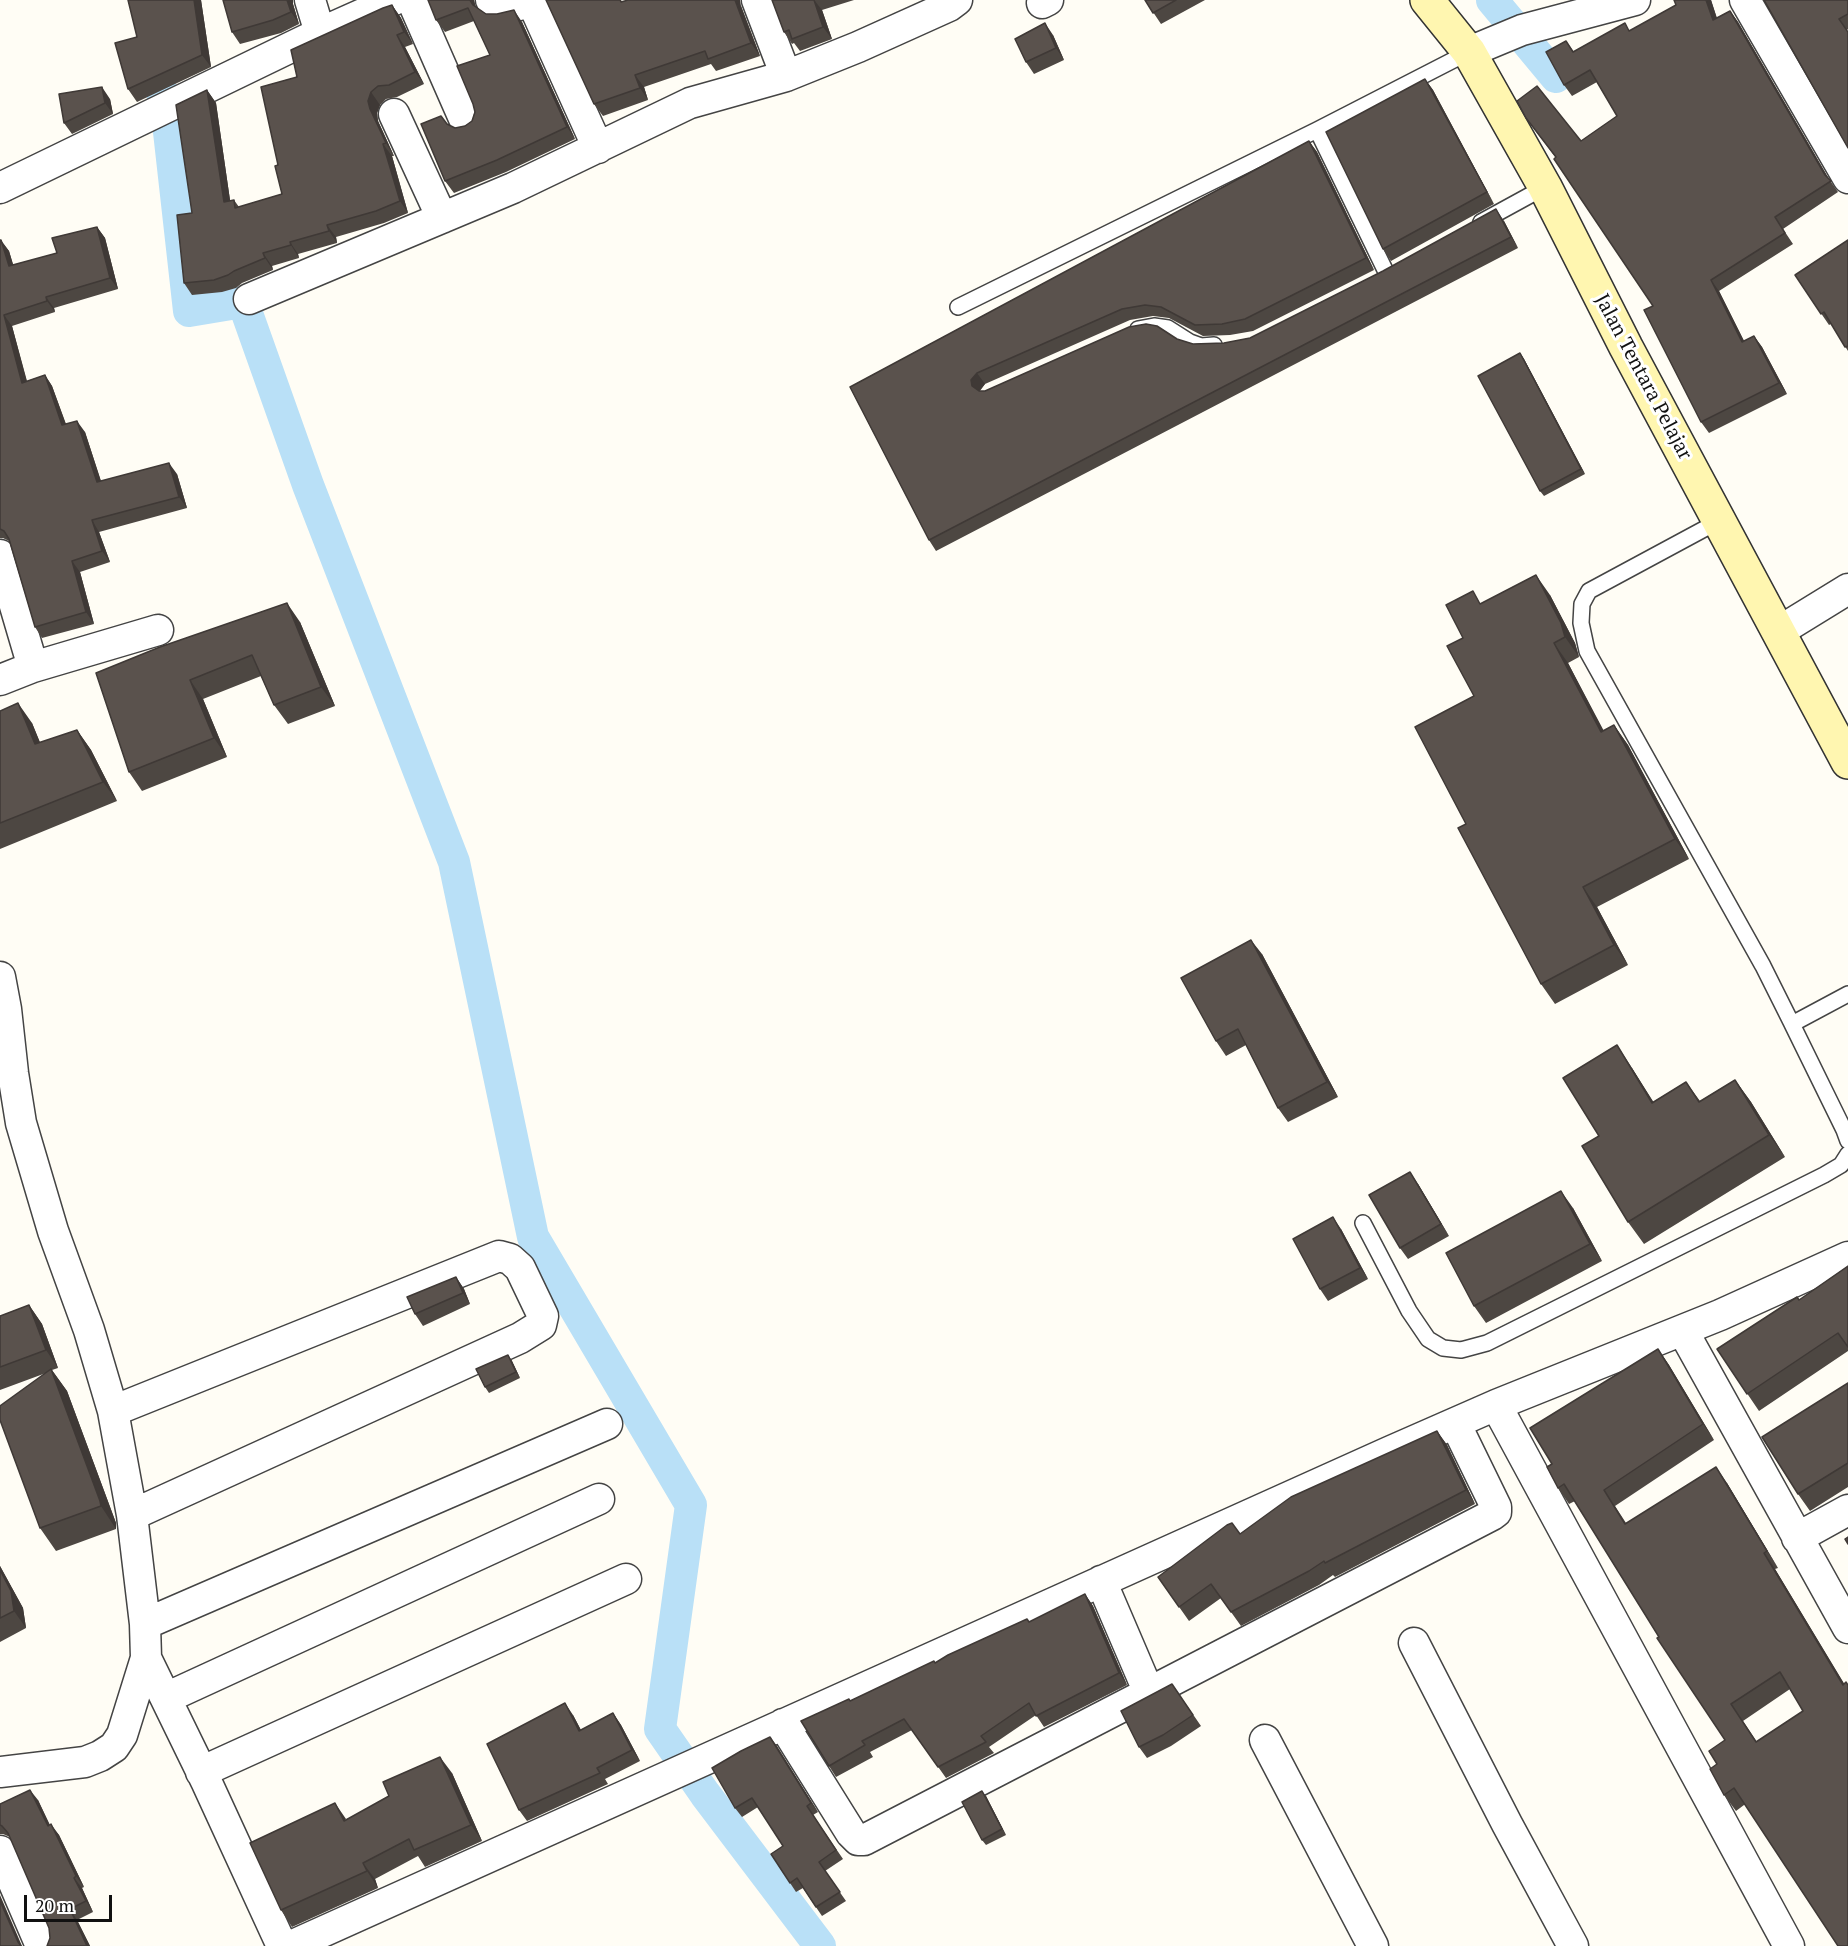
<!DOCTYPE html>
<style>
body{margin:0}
#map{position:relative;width:1848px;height:1946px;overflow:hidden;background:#fffdf5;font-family:"PT Serif",serif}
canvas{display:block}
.scale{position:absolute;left:24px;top:1895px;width:88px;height:27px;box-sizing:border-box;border:3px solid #111;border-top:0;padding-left:8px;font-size:18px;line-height:21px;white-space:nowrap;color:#111;-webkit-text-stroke:4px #fff;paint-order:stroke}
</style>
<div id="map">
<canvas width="1848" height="1946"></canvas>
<div class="scale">20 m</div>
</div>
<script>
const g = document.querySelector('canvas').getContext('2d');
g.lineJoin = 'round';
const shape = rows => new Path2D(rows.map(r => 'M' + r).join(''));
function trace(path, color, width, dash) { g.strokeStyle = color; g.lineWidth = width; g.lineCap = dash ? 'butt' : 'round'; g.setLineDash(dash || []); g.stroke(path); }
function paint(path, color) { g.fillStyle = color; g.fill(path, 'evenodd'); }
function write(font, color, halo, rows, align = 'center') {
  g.font = font + ' "PT Serif",serif'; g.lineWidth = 6; g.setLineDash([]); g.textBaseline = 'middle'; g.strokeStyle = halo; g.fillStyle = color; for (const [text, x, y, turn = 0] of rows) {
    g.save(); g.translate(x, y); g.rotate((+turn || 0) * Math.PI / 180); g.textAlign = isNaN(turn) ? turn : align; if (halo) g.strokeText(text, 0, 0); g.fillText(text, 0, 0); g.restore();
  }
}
const canal = shape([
 [161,0,158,81,166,105,189,311,243,302,308,485,454,862,533,1237,691,1505,660,1729,705,1794,820,1946],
 [1492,0,1556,77]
]);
const lane = shape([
 [1317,130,1387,274],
 [1481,222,1545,187],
 [958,307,1317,130,1469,52],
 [1138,329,1154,326,1168,328,1190,342,1201,346,1214,345],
 [1719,521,1589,591,1582,604,1581,623,1587,651,1763,966,1792,1024,1848,994],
 [1792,1024,1844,1130,1848,1141],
 [1363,1223,1409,1311,1428,1339,1443,1348,1461,1350,1487,1343,1824,1175,1841,1165,1848,1154]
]);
const street = shape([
 [310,0,320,33],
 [412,0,466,123],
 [491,0,496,8,501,10,526,3,534,6,598,148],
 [757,0,786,76],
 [1745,0,1848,178],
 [1042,3,1048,0],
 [1469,52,1522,30,1635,0],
 [394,114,442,218],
 [0,188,320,33,394,0],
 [249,299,513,188,690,103,786,76,858,47,949,6,957,0],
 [0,555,33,667,0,680],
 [1778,632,1848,589],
 [33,667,158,630],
 [0,977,6,1009,13,1073,21,1123,53,1231,89,1330,113,1411,132,1515,145,1624,146,1658],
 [1683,1331,1848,1628],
 [1496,1405,1789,1946],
 [113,1411,499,1256,510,1259,520,1268,543,1316,541,1325,520,1338,132,1515],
 [1797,1538,1848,1510],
 [1101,1581,1149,1693],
 [145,1624,607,1424],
 [1414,1643,1507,1824,1573,1946],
 [166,1698,599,1499],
 [783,1724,851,1833,858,1840,864,1840,1492,1515,1496,1512,1496,1507,1455,1423],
 [1265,1740,1373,1946],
 [0,1772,85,1762,100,1756,114,1747,122,1735,146,1658,207,1783,282,1946],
 [201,1772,626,1579],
 [0,1851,41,1946],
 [291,1946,1389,1452,1496,1405,1720,1315,1848,1257]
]);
const secondary = shape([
 [1427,0,1469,52,1545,187,1626,347,1848,762]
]);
const wall = shape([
 [128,0,201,0,211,67,137,102,128,89,137,37],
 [546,0,621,0,622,2,741,6,760,56,716,71,711,64,644,87,648,100,603,116,594,104],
 [772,0,854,0,822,10,832,39,800,51,794,43,792,44,784,32],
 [1145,0,1205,0,1161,24],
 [1711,0,1717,18,1730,11,1738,22,1829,179,1838,192,1783,229,1793,244,1719,291,1744,341,1754,336,1762,347,1787,394,1709,433,1701,422,1653,306,1556,158,1526,118,1581,141,1617,116,1597,82,1572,96,1564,85,1566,41,1574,52],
 [1764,0,1848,0,1848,29,1847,30],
 [474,1,476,7,486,14,522,22,575,139,506,172,454,193,445,181,447,124,455,128,465,126,472,121,490,55,474,21,445,32,436,20],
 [293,4,299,24,281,33,240,44,232,32],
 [392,5,401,18,413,44,405,47,424,84,397,97,386,99,380,105,377,113,378,121,394,156,392,156,408,213,384,223,336,237,337,243,298,254,299,258,272,266,273,270,242,283,236,288,222,292,192,295,184,283,207,90,216,103,230,200,234,200,239,207,282,194,278,165,297,77],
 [1053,35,1064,60,1034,74,1026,62],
 [1425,79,1433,90,1494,204,1391,261,1383,249],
 [110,99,113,114,72,134,64,123],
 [1309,141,1317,152,1374,270,1253,331,1230,335,1203,336,1169,318,1153,316,1130,320,985,384,980,391,985,391,1177,339,1193,344,1224,343,1250,338,1504,221,1518,248,936,551,929,540,850,387],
 [97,227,105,238,118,289,54,308,55,312,12,326,27,381,45,375,52,386,66,424,85,432,101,481,177,474,187,508,99,532,110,562,80,572,94,624,42,638,35,627,9,541,3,538,0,538,0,240,9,251,13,265,57,253],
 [1848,240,1848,351,1831,324,1829,325,1795,275],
 [1520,353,1524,359,1585,474,1544,496,1540,491],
 [1550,595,1575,643,1579,657,1568,663,1603,731,1614,725,1628,745,1689,859,1597,907,1628,965,1555,1004,1541,984,1466,824,1474,696,1463,638,1482,603],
 [300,622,335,706,288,724,274,705,261,676,203,699,227,757,142,791,129,772,96,673],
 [0,711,32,723,40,743,77,730,91,750,117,801,0,849],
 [1262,954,1338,1097,1288,1122,1278,1108,1246,1045,1226,1056,1216,1041],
 [1632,1068,1653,1102,1686,1082,1700,1101,1735,1080,1751,1102,1785,1157,1644,1244,1628,1222,1599,1136],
 [1418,1184,1449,1236,1408,1259,1400,1248],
 [1573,1208,1602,1261,1486,1323,1474,1306],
 [1341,1229,1368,1279,1328,1301,1320,1289],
 [1848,1266,1848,1351,1759,1411,1717,1349,1799,1300],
 [456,1277,464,1289,470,1304,423,1326,415,1314],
 [29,1305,42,1324,58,1368,52,1370,67,1391,116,1523,116,1529,56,1551,40,1528,46,1373,0,1390,0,1316],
 [1658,1349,1669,1365,1714,1440,1615,1506,1626,1523,1727,1483,1778,1568,1775,1569,1844,1684,1744,1805,1736,1811,1724,1795,1717,1764,1725,1740,1659,1637,1575,1501,1569,1504,1558,1488,1552,1464],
 [1790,1689,1803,1711,1757,1742,1743,1721],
 [508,1355,512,1361,520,1378,489,1393,485,1387],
 [1848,1383,1848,1487,1810,1511,1798,1494],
 [1437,1431,1447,1445,1475,1504,1335,1577,1333,1575,1319,1585,1241,1626,1221,1598,1189,1621,1158,1577],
 [0,1566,23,1608,26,1628,0,1642],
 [1085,1594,1093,1606,1127,1685,1044,1727,1036,1715,989,1747,994,1753,946,1778,912,1730,870,1752,873,1757,836,1777,829,1766,850,1701,1029,1622],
 [1172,1684,1201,1726,1171,1746,1147,1758,1139,1747],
 [613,1713,621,1725,640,1761,605,1779,608,1784,527,1821,519,1810,573,1715,581,1730],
 [770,1737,818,1812,813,1815,843,1859,825,1871,846,1901,822,1916,803,1888,796,1892,771,1854,783,1846,758,1807,742,1817,735,1808],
 [452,1773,482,1841,425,1867,418,1856,375,1879,378,1888,292,1927,281,1910,347,1819],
 [986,1796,1006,1835,986,1845,982,1840],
 [38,1800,50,1825,59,1835,84,1887,82,1888,93,1912,77,1920,90,1946,47,1946,50,1938,49,1928,10,1837,3,1834,0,1834,0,1804]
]);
const shadedWall = shape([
 [194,0,201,0,211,67,202,55],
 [287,0,293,0,293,4,299,24,291,12],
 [470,0,474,0,476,9],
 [735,0,740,0,741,6,760,56,751,43],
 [814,0,822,10,832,39,823,27],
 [1706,0,1711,0,1721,32,1713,20],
 [392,5,401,18,413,44,404,32],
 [514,10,522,22,575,139,567,127],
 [1730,11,1738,22,1830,181,1825,175],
 [1045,23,1053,35,1064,60,1056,48],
 [397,35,405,47,424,84,415,72],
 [635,75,644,87,648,100,640,88],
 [1425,79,1433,90,1494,204,1487,192],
 [102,87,110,99,113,114,105,103],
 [207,90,216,103,232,214,224,202],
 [371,92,380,105,377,113,378,121,394,156,386,143,370,109,368,101],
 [1309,141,1317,152,1374,270,1366,258],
 [383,144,392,156,408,213,400,201],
 [1496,209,1504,221,1518,248,1511,237],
 [327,225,336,237,337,243,329,231],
 [97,227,105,238,118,289,110,278],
 [1,240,9,251,17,277,9,266],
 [290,242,298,254,299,258,291,245],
 [263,253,272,266,273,270,265,258],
 [1711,280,1719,291,1750,353,1742,342],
 [46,297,54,308,55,312,47,301],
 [4,315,12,326,30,394,22,383],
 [1754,336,1762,347,1787,394,1779,383],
 [1520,353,1524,359,1585,474,1581,469],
 [977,373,985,384,979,391,972,386,971,380],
 [45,375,52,386,70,436,62,425],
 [77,421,85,432,105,494,97,482],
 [169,463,177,474,187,508,179,497],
 [92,520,99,532,110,562,102,551],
 [72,561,80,572,94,624,86,612],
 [1536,575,1550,595,1575,643,1579,657,1565,637],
 [287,603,300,622,335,706,321,687],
 [1554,643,1568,663,1615,752,1601,732],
 [190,680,203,699,227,757,214,738],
 [18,703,32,723,49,764,35,744],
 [1614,725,1628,745,1689,859,1675,839],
 [77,730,91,750,117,801,103,782],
 [1583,887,1597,907,1628,965,1614,945],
 [1251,940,1262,954,1338,1097,1327,1082],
 [1617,1045,1632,1068,1668,1125,1652,1103],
 [1735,1080,1751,1102,1785,1157,1769,1135],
 [1410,1172,1418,1184,1449,1236,1441,1224],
 [1561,1191,1573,1208,1602,1261,1590,1244],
 [1333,1217,1341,1229,1368,1279,1360,1268],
 [456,1277,464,1289,470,1304,463,1293],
 [29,1305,42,1324,58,1368,46,1350],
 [1658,1349,1669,1365,1714,1440,1703,1424],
 [508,1355,512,1361,520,1378,516,1372],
 [51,1369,67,1391,116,1523,116,1529,101,1506],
 [1437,1431,1447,1445,1475,1504,1466,1490],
 [1716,1467,1727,1483,1778,1568,1767,1551],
 [1764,1553,1775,1569,1848,1690,1843,1685],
 [0,1566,23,1608,26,1628,14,1611,0,1570],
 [1085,1594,1093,1606,1127,1685,1119,1673],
 [565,1703,573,1715,587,1742,579,1731],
 [613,1713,621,1725,640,1761,632,1750],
 [770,1737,777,1746,818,1812,811,1803],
 [440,1757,452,1773,482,1841,471,1825],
 [30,1790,38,1800,55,1837,48,1826],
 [982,1791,986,1796,1006,1835,1002,1829],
 [335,1803,346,1819,344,1821],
 [51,1824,59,1835,84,1887,76,1876],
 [363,1863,375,1879,378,1888,367,1871],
 [74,1878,82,1888,93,1912,86,1901],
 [0,1895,22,1946,20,1946,18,1942,0,1901],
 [70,1909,77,1920,90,1946,87,1946]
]);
const building = shape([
 [128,0,194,0,202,55,128,89,115,43,137,37,128,0],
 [223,0,287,0,291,12,273,20,232,32,223,0],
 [428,0,470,0,473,5,486,14,497,14,514,10,567,127,497,160,445,181,421,124,441,116,447,124,455,128,465,126,472,121,475,112,473,104,457,66,490,55,468,8,436,20,428,0],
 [546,0,620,0,621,2,628,0,735,0,751,43,708,59,705,51,635,75,640,88,594,104,546,0],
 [772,0,814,0,823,27,792,39,789,30,784,32,772,0],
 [1145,0,1176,0,1153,13,1145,0],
 [1674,0,1706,0,1713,20,1730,11,1825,175,1831,181,1775,217,1785,233,1711,280,1742,342,1754,336,1779,383,1701,422,1644,310,1653,306,1554,159,1556,157,1526,118,1517,101,1537,86,1581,141,1617,116,1590,70,1564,85,1546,52,1566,41,1573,52,1625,23,1629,31,1676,5,1674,0],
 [1764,0,1848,0,1848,14,1839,19,1848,32,1848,148,1764,0],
 [392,5,404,32,397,35,415,72,389,85,378,86,371,92,368,101,370,109,386,143,383,144,400,201,376,211,327,225,329,231,290,242,291,245,263,253,265,258,234,271,228,275,214,280,184,283,177,215,192,213,176,105,207,90,224,202,234,200,235,208,282,194,275,166,278,165,261,87,297,77,291,50,383,8,392,5],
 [1045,23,1056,48,1026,62,1015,39,1045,23],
 [1425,79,1487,192,1383,249,1326,132,1425,79],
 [102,87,105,103,64,123,59,94,102,87],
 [1309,141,1366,258,1245,319,1222,324,1195,325,1161,307,1145,305,1122,309,977,373,971,380,972,386,979,391,985,391,1129,327,1146,324,1157,326,1177,339,1193,344,1224,343,1250,338,1383,271,1496,209,1511,237,929,540,850,387,1309,141],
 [97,227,110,278,46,297,47,301,4,315,22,383,45,375,62,425,77,421,97,482,169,463,179,497,92,520,102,551,72,561,86,612,35,627,9,539,4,531,0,529,0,240,1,240,9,266,57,253,52,238,97,227],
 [1848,240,1848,346,1845,347,1824,312,1821,314,1795,275,1848,240],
 [1520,353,1581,469,1540,491,1478,376,1520,353],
 [1536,575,1561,623,1565,637,1554,643,1601,732,1614,725,1675,839,1583,887,1614,945,1541,984,1458,828,1466,824,1415,727,1474,696,1447,646,1463,638,1446,605,1473,591,1480,604,1536,575],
 [287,603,321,687,274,705,252,655,190,680,214,738,129,772,96,673,160,647,287,603],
 [18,703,35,744,77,730,103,782,0,823,0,711,18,703],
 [1251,940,1327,1082,1278,1108,1238,1029,1216,1041,1181,978,1251,940],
 [1617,1045,1652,1103,1686,1082,1699,1102,1735,1080,1769,1135,1628,1222,1582,1146,1599,1136,1563,1078,1617,1045],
 [1410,1172,1441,1224,1400,1248,1369,1195,1410,1172],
 [1561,1191,1590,1244,1474,1306,1446,1253,1561,1191],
 [1333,1217,1360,1268,1320,1289,1293,1239,1333,1217],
 [1848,1266,1848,1347,1838,1333,1747,1394,1717,1349,1797,1297,1799,1300,1848,1266],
 [456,1277,463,1293,415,1314,407,1297,456,1277],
 [29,1305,46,1350,0,1367,0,1316,29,1305],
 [1658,1349,1703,1424,1604,1490,1625,1524,1716,1467,1767,1551,1764,1553,1843,1685,1846,1682,1848,1685,1848,1946,1838,1946,1734,1788,1724,1795,1710,1769,1717,1764,1709,1751,1725,1740,1657,1638,1659,1637,1564,1484,1558,1488,1547,1467,1552,1464,1530,1428,1658,1349],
 [1780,1672,1803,1711,1756,1742,1731,1704,1780,1672],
 [508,1355,516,1372,485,1387,476,1369,508,1355],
 [51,1369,100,1501,101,1506,40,1528,0,1420,0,1406,51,1369],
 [1848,1383,1848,1463,1798,1494,1762,1437,1848,1383],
 [1437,1431,1466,1490,1325,1563,1324,1561,1309,1571,1231,1612,1211,1584,1179,1607,1158,1577,1227,1525,1232,1523,1240,1534,1291,1497,1437,1431],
 [1848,1537,1848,1544,1845,1539,1848,1537],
 [0,1570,11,1591,14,1611,0,1618,0,1570],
 [1085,1594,1119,1673,1036,1716,1029,1703,981,1736,986,1742,938,1767,904,1719,862,1741,865,1745,829,1766,801,1721,849,1699,850,1701,934,1661,935,1663,948,1655,1027,1619,1029,1622,1085,1594],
 [1172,1684,1193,1715,1163,1735,1139,1747,1121,1711,1172,1684],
 [565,1703,579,1731,613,1713,632,1750,597,1768,600,1773,519,1810,487,1744,565,1703],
 [770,1737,811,1803,807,1806,836,1850,819,1862,840,1892,816,1907,797,1878,790,1883,771,1854,783,1846,752,1798,735,1808,712,1768,741,1751,770,1737],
 [440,1757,471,1825,414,1850,409,1839,363,1863,367,1871,281,1910,250,1843,335,1803,344,1821,389,1796,383,1782,440,1757],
 [30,1790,48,1826,51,1824,76,1876,74,1878,86,1901,70,1909,87,1946,47,1946,50,1938,49,1928,8,1833,2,1826,0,1825,0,1804,30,1790],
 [982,1791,1002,1829,982,1840,962,1802,982,1791],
 [0,1901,18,1942,21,1946,0,1946,0,1901]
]);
const streetNames = [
 ["Jalan Tentara Pelajar",1643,377,62]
];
trace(canal, '#b9e0f7', 32);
trace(lane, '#444', 18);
trace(street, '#444', 33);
trace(secondary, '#333', 36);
trace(lane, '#fff', 15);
trace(street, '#fff', 30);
trace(secondary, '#fff6b0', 33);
paint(wall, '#4d4742');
paint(shadedWall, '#3f3936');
paint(building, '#5a524d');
trace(building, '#3f3936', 1.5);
write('20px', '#111', '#fff', streetNames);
</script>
